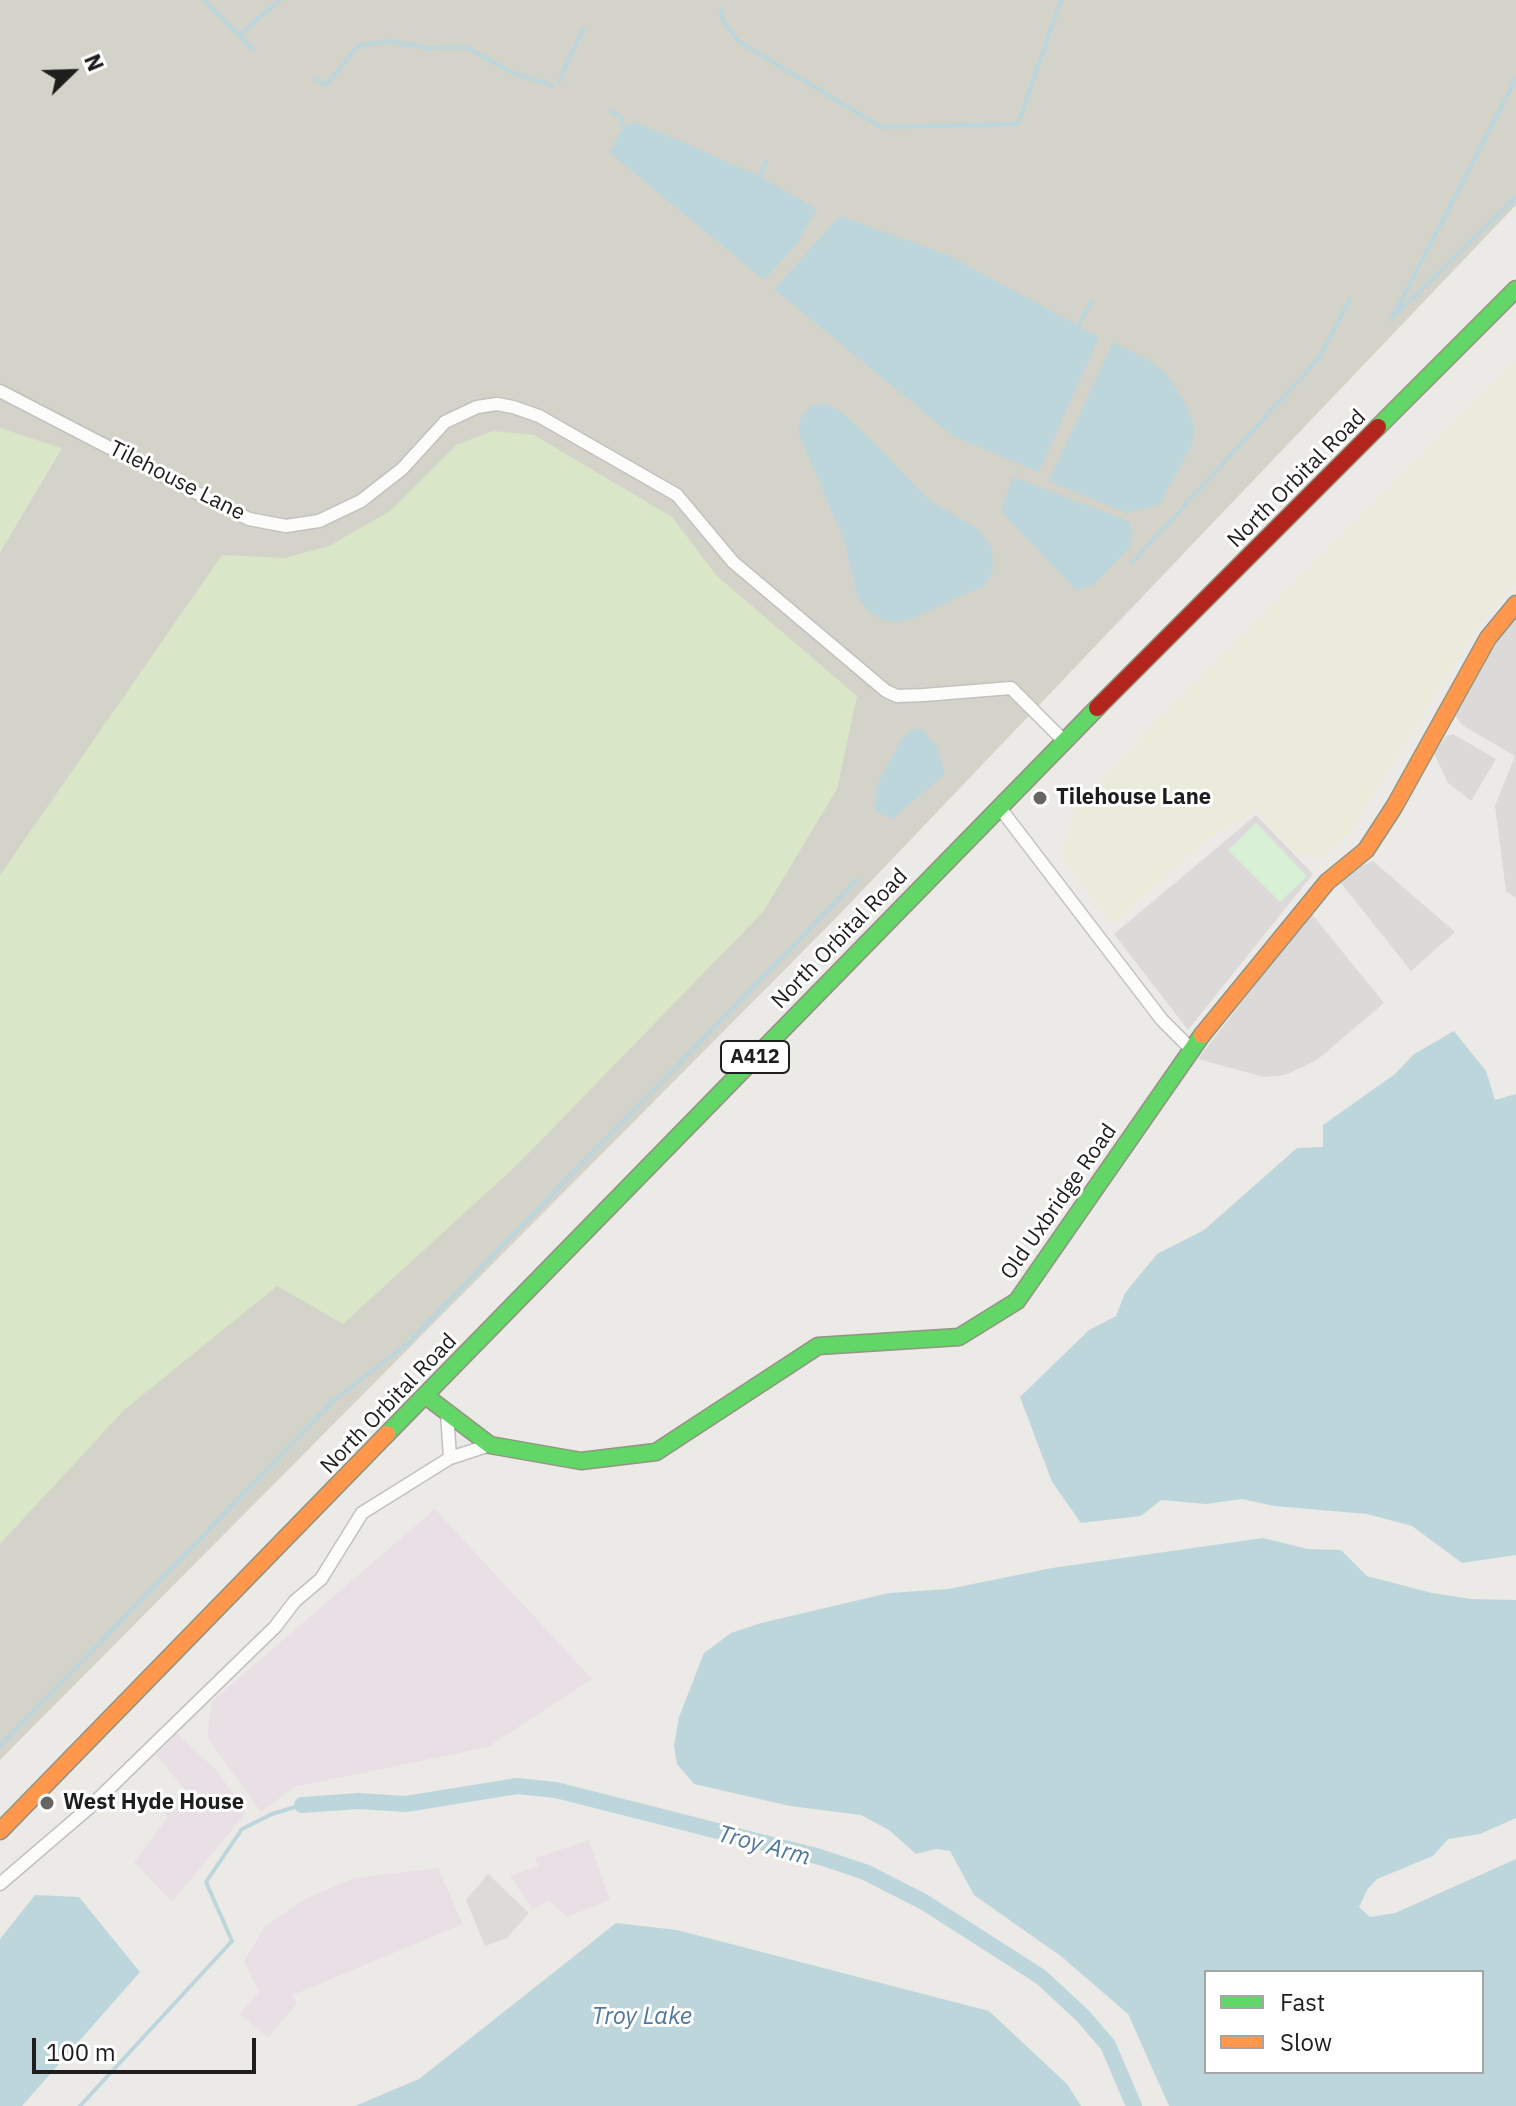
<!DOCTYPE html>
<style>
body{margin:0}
#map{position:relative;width:1516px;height:2106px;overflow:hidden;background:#eceae7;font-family:"IBM Plex Sans",sans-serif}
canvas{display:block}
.legend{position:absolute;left:1204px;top:1970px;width:280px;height:104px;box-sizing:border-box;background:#fff;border:2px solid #a5a5a5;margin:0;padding:10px 14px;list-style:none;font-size:24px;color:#1e1e1e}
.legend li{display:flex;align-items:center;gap:16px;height:40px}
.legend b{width:40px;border:2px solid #a5a5a5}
.north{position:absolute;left:32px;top:32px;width:80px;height:80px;-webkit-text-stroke:6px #fff;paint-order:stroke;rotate:67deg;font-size:22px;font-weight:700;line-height:32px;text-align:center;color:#1e1e1e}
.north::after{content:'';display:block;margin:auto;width:28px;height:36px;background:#1e1e1e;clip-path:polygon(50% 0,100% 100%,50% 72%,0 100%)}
.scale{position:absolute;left:32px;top:2038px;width:224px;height:36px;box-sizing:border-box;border:4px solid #1e1e1e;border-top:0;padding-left:10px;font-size:24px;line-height:28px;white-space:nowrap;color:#1e1e1e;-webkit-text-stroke:6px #fff;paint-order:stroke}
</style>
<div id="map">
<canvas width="1516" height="2106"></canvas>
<ul class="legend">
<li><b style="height:10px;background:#63d668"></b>Fast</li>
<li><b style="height:10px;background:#ff974d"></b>Slow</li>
</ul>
<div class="north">N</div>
<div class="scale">100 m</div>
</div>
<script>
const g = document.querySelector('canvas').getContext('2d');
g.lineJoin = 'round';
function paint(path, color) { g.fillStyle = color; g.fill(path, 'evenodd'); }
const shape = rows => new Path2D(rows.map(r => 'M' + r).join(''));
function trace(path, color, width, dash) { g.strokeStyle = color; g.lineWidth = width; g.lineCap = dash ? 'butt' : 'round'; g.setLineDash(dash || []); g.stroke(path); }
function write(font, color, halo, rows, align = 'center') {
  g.font = font + ' "IBM Plex Sans",sans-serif'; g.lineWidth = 6; g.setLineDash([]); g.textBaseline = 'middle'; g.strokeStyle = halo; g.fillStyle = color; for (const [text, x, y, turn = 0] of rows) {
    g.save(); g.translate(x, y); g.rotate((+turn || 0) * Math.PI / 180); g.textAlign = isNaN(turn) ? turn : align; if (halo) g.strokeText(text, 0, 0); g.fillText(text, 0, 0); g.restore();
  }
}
const residential = shape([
 [1516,617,1516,898,1506,891,1495,806,1515,756,1462,725,1455,715,1484,656],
 [1453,734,1496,759,1471,801,1448,783,1434,754,1446,736],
 [1256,815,1313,874,1188,1030,1114,934],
 [1373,861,1455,932,1411,971,1341,883,1354,869],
 [1311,913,1384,1003,1317,1060,1285,1075,1264,1077,1198,1059]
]);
const industrial = shape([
 [435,1509,592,1679,488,1747,295,1787,261,1812,207,1737,212,1701],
 [177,1733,218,1772,246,1813,172,1902,134,1862,167,1818,165,1814,186,1791,156,1755],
 [589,1840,610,1900,567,1917,549,1901,532,1909,510,1876,538,1866,535,1858],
 [438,1868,463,1924,293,1995,297,2004,268,2038,240,2014,259,1992,244,1962,264,1927,305,1899,354,1878]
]);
const construction = shape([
 [0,0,1516,0,1516,205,835,919,0,1760,0,552,61,449,0,428]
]);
const farmland = shape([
 [1516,360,1516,581,1479,625,1349,834,1321,858,1297,854,1256,811,1206,840,1112,925,1061,857,1074,811,1153,724]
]);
const grass = shape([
 [0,428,61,448,0,552],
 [493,431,534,435,672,517,716,575,857,696,837,789,763,912,518,1164,343,1324,277,1286,124,1410,0,1544,0,875,222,555,285,558,329,546,390,511,456,445]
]);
const park = shape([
 [1256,823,1307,876,1280,902,1228,850]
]);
const parking = shape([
 [488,1874,529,1913,507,1938,485,1946,466,1900]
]);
const water = shape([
 [636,122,759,176,817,209,796,245,764,280,609,152,624,127],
 [840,216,948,255,1099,337,1039,472,953,436,774,289],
 [1113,342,1148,360,1167,374,1186,405,1195,430,1191,446,1160,504,1127,513,1049,481],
 [825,404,839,410,867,436,928,499,979,530,992,549,993,570,984,586,906,621,885,621,869,612,857,596,844,540,798,432,801,416,813,406],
 [1013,477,1128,521,1133,532,1130,547,1093,585,1076,590,1001,511],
 [922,729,937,747,945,774,892,819,875,811,877,785,902,738,912,730],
 [1454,1031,1486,1071,1495,1100,1516,1094,1516,1555,1462,1563,1412,1526,1367,1514,1274,1506,1242,1499,1206,1504,1161,1500,1141,1516,1081,1523,1052,1482,1020,1397,1089,1330,1116,1316,1125,1293,1157,1254,1204,1230,1297,1148,1323,1147,1323,1125,1395,1074,1414,1054],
 [1263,1538,1308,1549,1341,1550,1367,1576,1432,1593,1471,1599,1516,1600,1516,1818,1480,1834,1448,1839,1433,1856,1377,1879,1367,1890,1359,1907,1370,1917,1395,1913,1516,1859,1516,2106,1169,2106,1128,2014,1062,1957,974,1895,950,1851,936,1849,916,1854,889,1830,861,1815,790,1806,694,1784,677,1764,674,1746,679,1717,704,1653,731,1633,761,1623,889,1593,948,1589,1052,1568],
 [1206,1972,1482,1972,1482,2072,1206,2072],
 [35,1895,79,1897,140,1972,22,2106,0,2106,0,1939],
 [616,1923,677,1930,989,2011,1067,2084,1081,2106,355,2106,419,2079]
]);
const stream = shape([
 [204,0,253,49],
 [721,9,722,19,738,41,881,127,1018,124,1061,0],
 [239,35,280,0],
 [316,79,326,85,358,46,387,41,428,48,465,47,515,74,552,85],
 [559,81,583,28],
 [610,111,620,117,624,127],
 [759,176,766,162],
 [1395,315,1516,197],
 [1391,320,1516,79],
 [1078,326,1092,300],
 [1132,563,1320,357,1350,299],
 [0,1746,333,1401,408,1343,857,880],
 [80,2106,232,1941,206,1882,242,1829,272,1814,302,1805]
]);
const canal = shape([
 [302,1805,359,1801,406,1804,517,1786,556,1790,820,1857,865,1872,924,1902,1041,1977,1083,2016,1108,2045,1134,2106]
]);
const street = shape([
 [0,391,220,505,249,519,286,526,319,521,361,501,402,469,445,422,477,407,497,404,513,407,539,416,677,495,733,562,886,691,897,696,924,695,1011,688,1064,741],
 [1000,808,1162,1020,1191,1049],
 [447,1412,450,1458],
 [0,1884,91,1806,275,1627,295,1601,321,1579,362,1513,450,1458,490,1445]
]);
const fast = shape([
 [1378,427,1516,289],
 [427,1397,490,1445,581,1461,656,1452,818,1346,959,1337,1017,1301,1202,1035],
 [387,1434,1097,708]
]);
const slow = shape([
 [1202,1035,1327,882,1366,850,1394,807,1488,638,1516,604],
 [0,1831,387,1434]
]);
const jam = shape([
 [1097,708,1378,427]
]);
const markers = [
 [1040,798,8,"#666564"],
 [47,1803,8,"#666564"]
];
const shields = [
 [755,1057,68]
];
const shieldNames = [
 ["A412",755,1057]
];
const streetNames = [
 ["North Orbital Road",1297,479,-45],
 ["Tilehouse Lane",177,481,27],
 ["North Orbital Road",840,939,-46],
 ["Old Uxbridge Road",1059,1202,-55],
 ["North Orbital Road",389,1404,-46]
];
const poiNames = [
 ["Tilehouse Lane",1056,798],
 ["West Hyde House",63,1803]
];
const waterNames = [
 ["Troy Arm",764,1846,15],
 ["Troy Lake",642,2017]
];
paint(residential, '#dbdad8');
paint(industrial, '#e9e0e5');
paint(construction, '#d4d3c9');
paint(farmland, '#eaebdb');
paint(grass, '#d9e6c8');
paint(park, '#d7f0d6');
paint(parking, '#dcdbda');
paint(water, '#bdd6dc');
trace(stream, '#bdd6dc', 4);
trace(canal, '#bdd6dc', 16);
trace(street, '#c2c1bf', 15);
trace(fast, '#929481', 19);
trace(slow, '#929481', 19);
trace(jam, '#929481', 19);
trace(street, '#fcfcfb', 12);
trace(fast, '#63d668', 16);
trace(slow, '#ff974d', 16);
trace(jam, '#b3261e', 16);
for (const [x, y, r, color] of markers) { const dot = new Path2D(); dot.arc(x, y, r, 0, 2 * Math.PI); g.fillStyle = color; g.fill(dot); trace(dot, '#fff', 3); }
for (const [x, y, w] of shields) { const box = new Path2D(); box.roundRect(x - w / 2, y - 16, w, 32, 6); g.fillStyle = '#fff'; g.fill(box); trace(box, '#1e1e1e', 2); }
write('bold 20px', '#1e1e1e', null, shieldNames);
write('22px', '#1e1e1e', '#fff', streetNames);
write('bold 22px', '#1e1e1e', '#fff', poiNames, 'left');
write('italic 24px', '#51779d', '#fff', waterNames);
</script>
